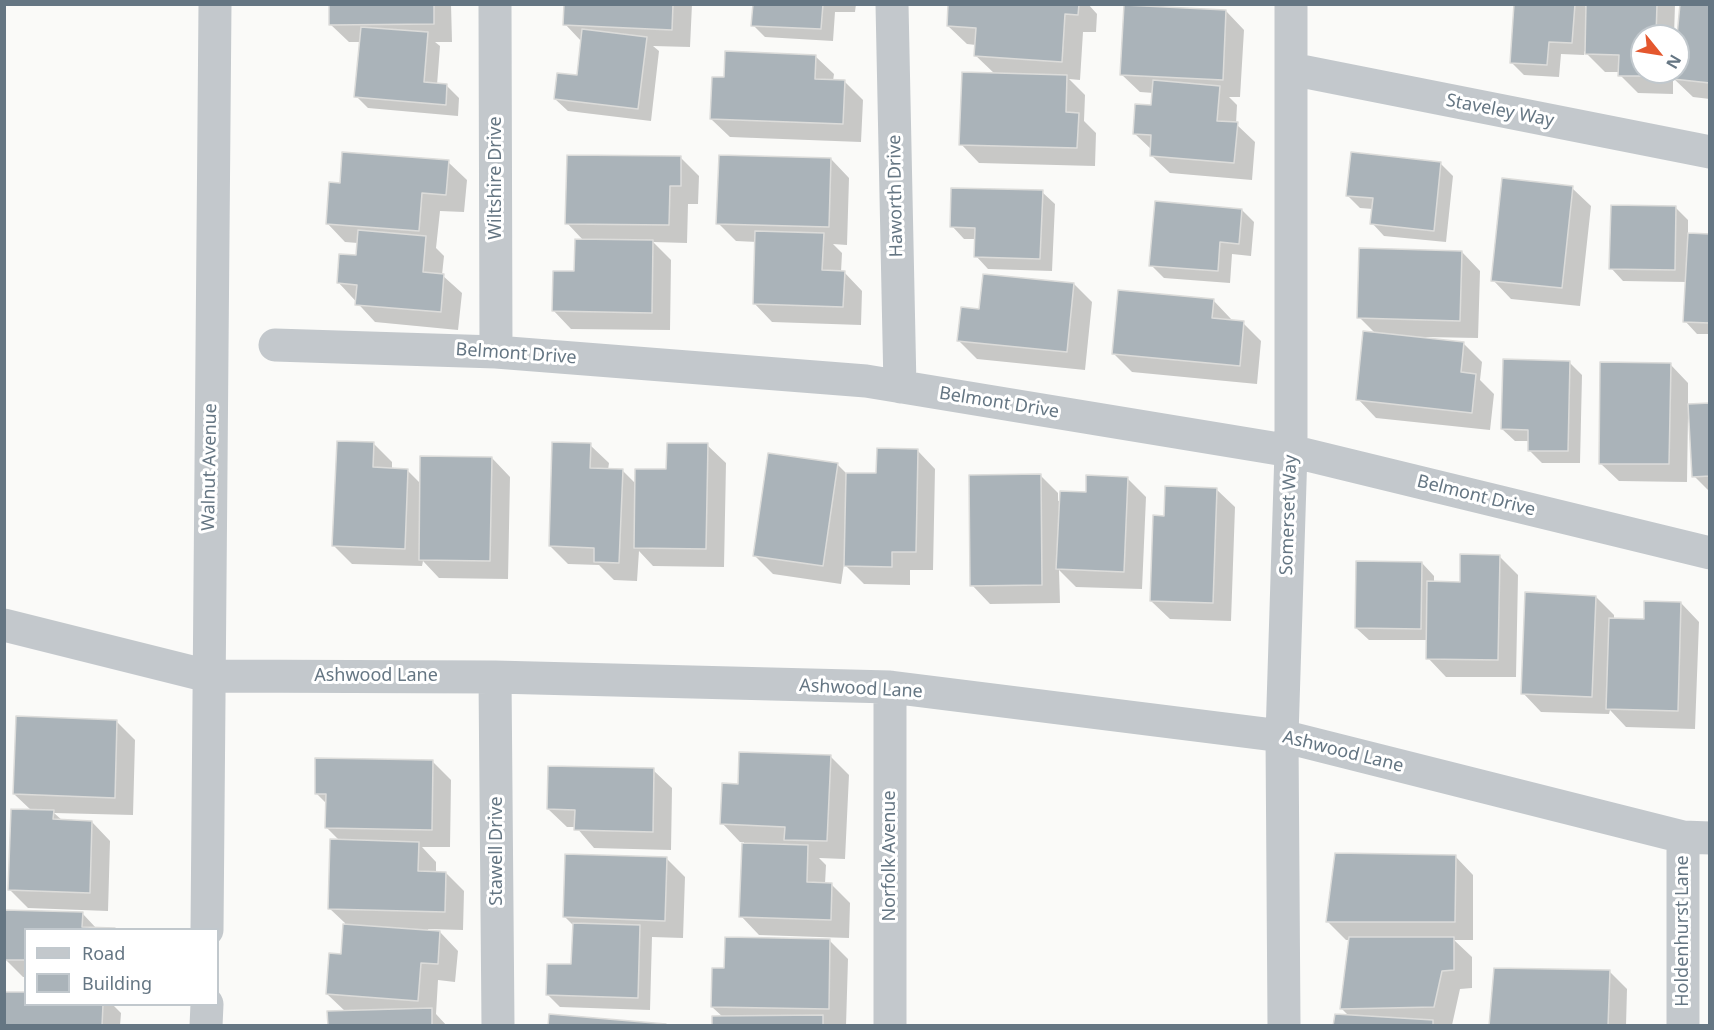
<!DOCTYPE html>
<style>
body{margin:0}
#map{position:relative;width:1714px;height:1030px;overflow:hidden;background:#fafaf8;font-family:"Noto Sans",sans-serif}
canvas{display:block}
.frame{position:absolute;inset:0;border:6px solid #657683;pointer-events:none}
.legend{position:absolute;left:24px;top:928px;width:195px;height:78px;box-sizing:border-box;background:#fff;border:2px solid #c1c8cd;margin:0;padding:8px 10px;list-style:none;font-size:18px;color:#657683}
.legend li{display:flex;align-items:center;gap:12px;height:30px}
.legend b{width:30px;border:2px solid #c1c8cd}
.north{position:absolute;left:1630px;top:24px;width:60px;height:60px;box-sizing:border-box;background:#fff;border:2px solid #c1c8cd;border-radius:50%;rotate:120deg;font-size:16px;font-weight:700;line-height:24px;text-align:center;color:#657683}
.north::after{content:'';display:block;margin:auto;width:21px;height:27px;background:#e4572e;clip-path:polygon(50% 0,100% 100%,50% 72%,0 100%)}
</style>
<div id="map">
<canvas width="1714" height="1030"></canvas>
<div class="frame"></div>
<ul class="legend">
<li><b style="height:8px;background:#c3c8cc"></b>Road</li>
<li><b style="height:16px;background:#aab3b9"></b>Building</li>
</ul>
<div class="north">N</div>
</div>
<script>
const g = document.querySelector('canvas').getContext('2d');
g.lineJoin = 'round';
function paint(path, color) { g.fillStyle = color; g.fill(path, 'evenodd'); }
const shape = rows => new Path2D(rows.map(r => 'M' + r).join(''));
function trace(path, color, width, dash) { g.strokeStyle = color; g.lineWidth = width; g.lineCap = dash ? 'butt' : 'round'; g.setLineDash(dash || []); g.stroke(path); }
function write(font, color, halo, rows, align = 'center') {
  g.font = font + ' "Noto Sans",sans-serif'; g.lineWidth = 6; g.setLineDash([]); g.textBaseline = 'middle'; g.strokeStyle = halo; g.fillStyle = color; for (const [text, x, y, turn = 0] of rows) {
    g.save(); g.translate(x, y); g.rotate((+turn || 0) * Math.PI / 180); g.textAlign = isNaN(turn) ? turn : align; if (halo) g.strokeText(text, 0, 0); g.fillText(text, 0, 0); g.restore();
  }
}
const shadow = shape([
 [330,4,451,4,452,42,435,42,440,46,437,85,447,86,459,98,458,116,368,108,356,96,361,42,349,42,330,24],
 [565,4,692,4,690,47,653,46,659,51,651,121,568,111,555,99,578,76,582,42,565,24],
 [754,4,856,4,855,12,835,12,833,41,765,37,753,25],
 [950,4,1088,4,1097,14,1096,32,1083,32,1080,80,1069,79,1085,95,1084,121,1096,133,1095,166,979,163,961,144,995,74,975,55,976,45,967,44,948,26],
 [1368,4,1402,4,1370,6],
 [1515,4,1583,4,1588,9,1588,4,1675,4,1674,36,1642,36,1642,72,1678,72,1710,4,1710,99,1693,97,1673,78,1673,94,1638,93,1620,75,1620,72,1605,72,1584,51,1584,55,1561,54,1559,77,1524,75,1511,62],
 [1226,11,1244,30,1240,97,1229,97,1237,105,1236,124,1255,142,1252,180,1170,173,1151,155,1152,150,1134,133,1152,107,1154,93,1140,92,1121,74],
 [815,56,834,74,833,81,845,82,863,100,861,142,730,137,711,119,725,79],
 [681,158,699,176,698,204,688,204,687,243,653,242,671,260,670,330,571,329,553,310,576,273,584,241,567,223],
 [831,159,849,178,847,245,833,244,842,253,841,272,844,272,862,291,861,325,772,322,754,303,757,242,736,241,718,223],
 [448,162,467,180,464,212,440,211,436,248,444,256,442,275,462,293,458,330,375,322,338,282,357,257,358,243,345,242,327,223,341,185],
 [1441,164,1453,176,1446,242,1384,236,1372,223,1373,209,1360,208,1347,195],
 [1572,188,1591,206,1580,306,1511,299,1493,280],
 [1042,192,1055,204,1052,271,988,269,976,256,976,239,964,239,952,226],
 [1676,208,1688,220,1688,234,1710,236,1710,334,1697,334,1685,321,1687,282,1623,281,1611,268],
 [1242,210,1254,222,1251,256,1232,254,1230,283,1164,278,1151,265],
 [1462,252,1480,271,1478,338,1425,337,1425,339,1464,344,1482,362,1480,380,1494,394,1490,430,1376,418,1358,399,1375,333,1359,317],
 [1074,284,1092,302,1085,370,977,359,959,341],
 [1213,300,1231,319,1231,321,1243,323,1261,341,1257,384,1132,372,1114,354],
 [1569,362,1582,375,1580,463,1542,463,1529,450,1529,441,1515,441,1502,429],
 [1670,364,1688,383,1688,405,1710,404,1710,492,1694,476,1690,415,1688,415,1687,482,1619,481,1600,463],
 [374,444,392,462,392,470,408,471,422,485,492,458,510,477,508,579,439,578,423,561,422,566,352,564,333,545],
 [590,445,609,463,608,470,623,471,637,485,668,470,707,445,726,463,724,567,653,566,639,551,637,581,614,580,599,565,568,564,550,546],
 [917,450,935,469,933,570,910,570,910,585,864,584,844,564,841,584,773,574,755,556,838,465,847,474,877,475],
 [1040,475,1058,493,1058,501,1087,493,1127,478,1146,497,1142,589,1076,587,1059,570,1060,603,990,604,972,585],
 [1216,489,1235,507,1231,621,1170,619,1151,601,1166,517],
 [1499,556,1518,575,1516,677,1446,677,1428,658,1428,640,1369,640,1356,628,1422,563,1434,576,1434,582,1461,583],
 [1596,597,1614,615,1614,619,1645,620,1681,603,1699,622,1695,729,1626,727,1610,710,1609,714,1541,712,1523,693],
 [117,722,135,740,133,815,54,813,63,821,92,822,110,841,108,911,28,908,10,890,32,811,14,794],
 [830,756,849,775,845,859,819,858,826,865,825,884,832,885,850,903,849,938,759,935,741,916,744,842,740,842,722,823,740,785],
 [433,762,451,780,450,847,422,847,436,862,436,873,446,873,464,891,463,930,428,929,428,931,440,932,458,951,455,982,438,980,436,1014,447,1026,329,1026,346,1012,327,994,342,956,345,923,329,908,340,841,326,827,327,804,316,793],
 [653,770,672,788,671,850,594,848,576,827,567,827,548,809],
 [1455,856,1473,875,1473,940,1454,940,1472,957,1472,988,1460,989,1452,1025,1334,1026,1350,1017,1341,1008,1350,940,1346,940,1328,922],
 [667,859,685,877,683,938,652,937,650,1010,560,1007,548,995,573,966,574,926,564,916],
 [6,912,82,913,97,929,26,930,26,977,23,977,5,959],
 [830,941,848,959,846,1026,713,1026,723,1017,712,1007,725,970],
 [1609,971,1627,989,1626,1026,1491,1026],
 [26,1004,112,1004,121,1013,120,1026,4,1026]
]);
const building = shape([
 [329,4,434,4,434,24,329,25,329,4],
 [564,4,673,4,672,30,563,25,564,4],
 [753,4,823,4,821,29,751,26,753,4],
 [948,4,1079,4,1078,15,1065,14,1062,62,974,56,976,28,947,26,948,4],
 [1514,4,1575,4,1572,43,1549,42,1547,65,1510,63,1514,4],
 [1586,4,1657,4,1656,36,1642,36,1642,72,1655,72,1655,76,1618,76,1619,55,1585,54,1586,4],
 [1680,4,1710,4,1710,83,1673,79,1673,72,1678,72,1677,36,1680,4],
 [1124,5,1226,10,1223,80,1120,75,1124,5],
 [361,27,428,32,424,82,447,84,446,105,354,97,361,27],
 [582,29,647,37,638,109,554,99,557,73,577,75,582,29],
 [725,51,816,55,815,79,845,80,843,124,710,119,712,77,724,77,725,51],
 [962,72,1067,75,1066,112,1079,113,1077,148,959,145,962,72],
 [1153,80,1220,86,1217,121,1238,122,1234,163,1150,156,1151,135,1133,134,1135,104,1151,105,1153,80],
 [342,152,449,160,446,195,422,193,419,231,326,224,329,182,340,183,342,152],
 [1351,152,1441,162,1434,231,1370,224,1373,198,1346,196,1351,152],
 [567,155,681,156,681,186,670,186,669,225,565,224,567,155],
 [719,155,831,158,829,227,716,224,719,155],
 [1502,178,1573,186,1562,288,1491,281,1502,178],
 [951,188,1043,190,1040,259,974,257,975,228,950,227,951,188],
 [1155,201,1242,209,1239,244,1220,242,1218,271,1149,266,1155,201],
 [1611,205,1676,206,1675,270,1609,269,1611,205],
 [358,230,426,236,423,272,444,274,441,312,355,305,357,285,337,283,339,254,356,255,358,230],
 [755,231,824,233,822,270,845,271,843,307,753,304,755,231],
 [1688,233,1710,234,1710,323,1683,322,1688,233],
 [575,239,653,240,652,313,552,311,553,271,574,271,575,239],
 [1359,248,1462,251,1460,321,1357,318,1359,248],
 [983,274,1074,283,1067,352,957,341,961,307,979,309,983,274],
 [1118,290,1214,299,1212,318,1244,321,1240,366,1112,354,1118,290],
 [1363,331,1464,342,1461,372,1476,374,1472,413,1356,400,1363,331],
 [1503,359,1570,361,1568,451,1528,451,1528,430,1501,429,1503,359],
 [1600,362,1671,363,1669,464,1599,464,1600,362],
 [1710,403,1710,476,1692,477,1688,404,1710,403],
 [337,441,374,442,373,467,408,469,405,549,332,546,337,441],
 [552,442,591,443,590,468,623,469,619,563,594,562,594,548,549,546,552,442],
 [667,443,708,443,706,549,634,548,635,469,666,469,667,443],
 [877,448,918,449,916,552,892,552,892,567,844,566,846,473,876,473,877,448],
 [768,453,838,463,823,566,753,556,768,453],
 [420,456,492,457,490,561,419,560,420,456],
 [1041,474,1042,585,970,586,969,475,1041,474],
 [1086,475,1128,477,1124,572,1056,569,1060,491,1086,492,1086,475],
 [1165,486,1217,488,1213,603,1150,601,1153,515,1164,516,1165,486],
 [1460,554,1500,555,1498,660,1426,659,1427,581,1460,582,1460,554],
 [1356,561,1422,562,1421,629,1355,628,1356,561],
 [1525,592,1596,596,1592,697,1521,694,1525,592],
 [1644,601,1681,602,1678,711,1606,709,1609,618,1644,619,1644,601],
 [16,716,117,720,115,798,13,794,16,716],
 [739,752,831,755,827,841,784,840,785,827,720,824,722,783,738,784,739,752],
 [315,758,433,760,432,830,325,828,326,794,315,794,315,758],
 [548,766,654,768,653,832,574,830,575,810,547,809,548,766],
 [11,809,54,810,53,819,92,821,90,893,8,890,11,809],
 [330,839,419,842,418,871,446,872,445,912,328,909,330,839],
 [742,843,808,845,807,882,832,883,831,920,739,917,742,843],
 [1335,853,1456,855,1455,922,1326,922,1335,853],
 [565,854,667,857,665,921,563,917,565,854],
 [4,910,83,912,82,927,115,928,115,930,26,930,26,984,25,984,25,960,4,960,4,910],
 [573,923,640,925,638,998,546,995,547,964,571,964,573,923],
 [343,924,440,931,438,964,421,963,418,1001,326,994,329,953,341,954,343,924],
 [725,937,830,939,829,1009,711,1007,712,968,724,968,725,937],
 [1349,937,1454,937,1454,970,1442,971,1434,1007,1340,1009,1349,937],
 [1494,968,1610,970,1608,1026,1489,1026,1494,968],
 [4,992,26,992,26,1004,103,1004,102,1026,4,1026,4,992],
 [432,1008,432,1026,328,1026,327,1011,432,1008],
 [549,1014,666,1024,665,1026,548,1026,549,1014],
 [1335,1014,1433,1020,1433,1026,1333,1026,1335,1014],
 [823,1015,823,1026,712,1026,712,1016,823,1015]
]);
const minor = shape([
 [495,4,496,352],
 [892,4,900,387],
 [1291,69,1710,152],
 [275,345,496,352,866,381,1291,451,1710,553],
 [4,625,208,676,495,677,890,687,1282,736,1683,837,1710,838],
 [495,677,498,1026],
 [1683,837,1683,1026],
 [207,930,215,4],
 [206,1026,207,1004],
 [890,1026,890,687],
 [1284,1026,1282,736,1291,451,1291,4]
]);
const streetNames = [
 ["Staveley Way",1500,111,11],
 ["Wiltshire Drive",496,178,-90],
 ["Haworth Drive",896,196,-91],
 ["Belmont Drive",516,354,4],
 ["Belmont Drive",999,403,9],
 ["Walnut Avenue",210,467,-89],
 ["Belmont Drive",1476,496,14],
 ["Somerset Way",1289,515,-88],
 ["Ashwood Lane",376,676],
 ["Ashwood Lane",861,689,3],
 ["Ashwood Lane",1343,752,14],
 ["Stawell Drive",497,851,-90],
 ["Norfolk Avenue",890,856,-90],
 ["Holdenhurst Lane",1683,931,-90]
];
paint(shadow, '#0003');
paint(building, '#aab3b9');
trace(building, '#dcdcda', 1.5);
trace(minor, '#c3c8cc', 33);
write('18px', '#657683', '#fff', streetNames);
</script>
